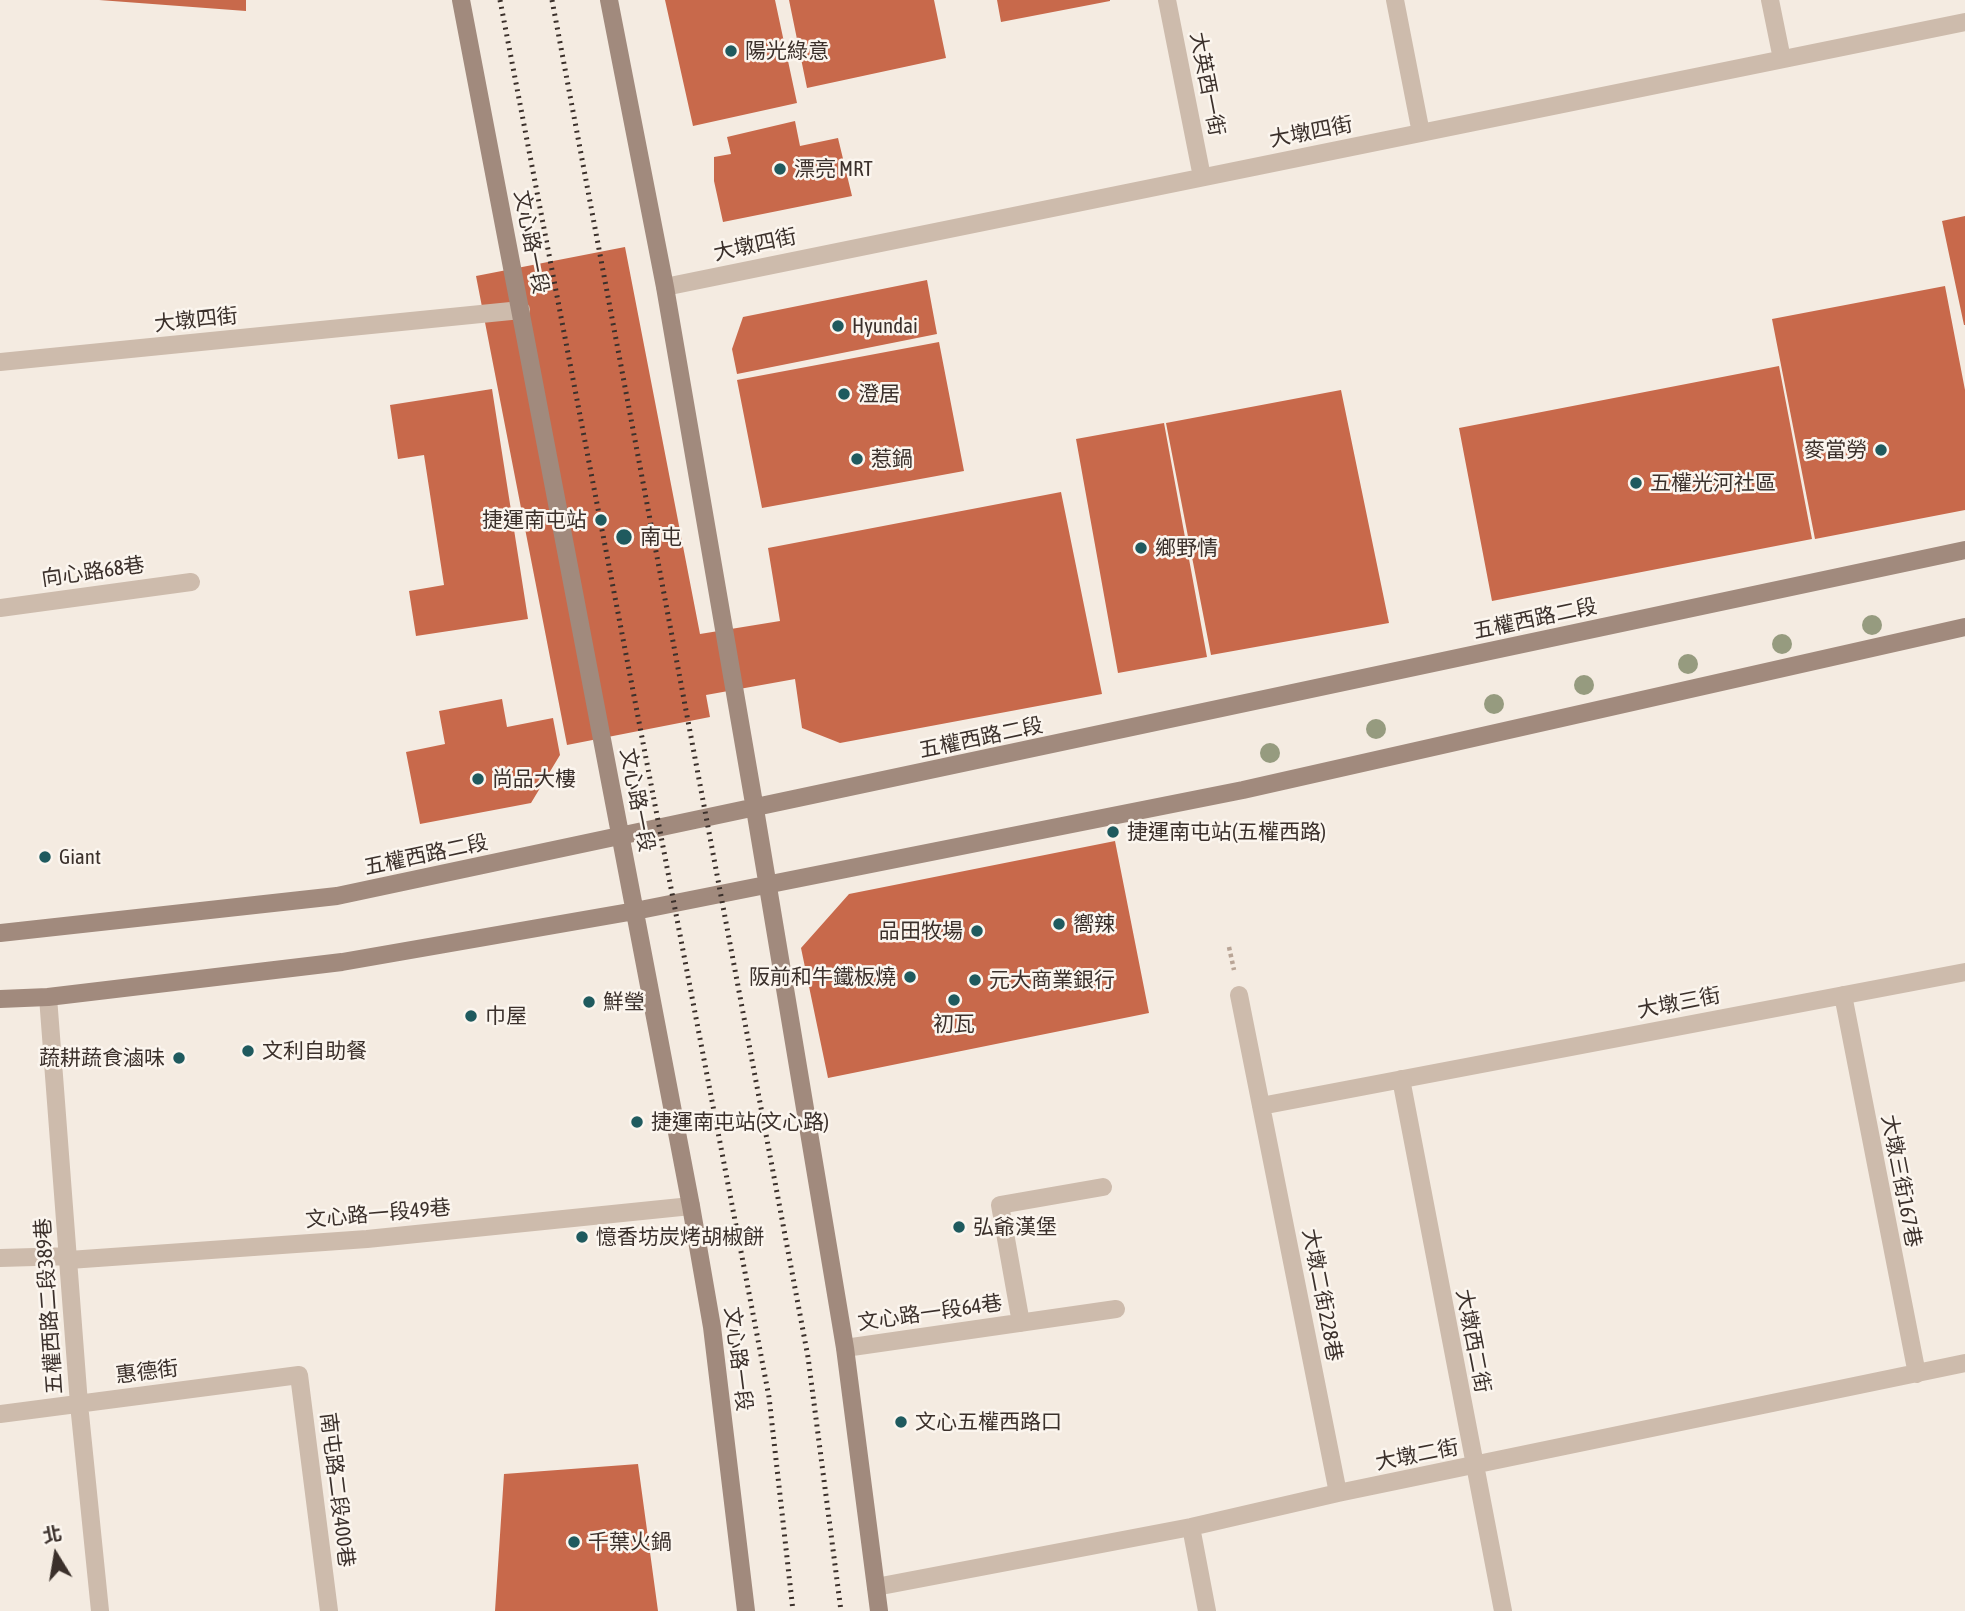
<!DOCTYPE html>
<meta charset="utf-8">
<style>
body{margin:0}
#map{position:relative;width:1965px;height:1611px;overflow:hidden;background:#f4ebe1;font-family:"Asap Condensed","Noto Sans TC",sans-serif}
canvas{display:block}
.north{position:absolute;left:21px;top:1520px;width:70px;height:70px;-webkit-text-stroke:5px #fbf5ee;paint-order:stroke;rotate:349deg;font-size:19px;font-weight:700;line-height:28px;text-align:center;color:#3b302b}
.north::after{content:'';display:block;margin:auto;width:24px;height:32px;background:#3b302b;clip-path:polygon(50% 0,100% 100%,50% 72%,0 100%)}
</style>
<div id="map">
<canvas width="1965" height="1611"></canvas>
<div class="north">北</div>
</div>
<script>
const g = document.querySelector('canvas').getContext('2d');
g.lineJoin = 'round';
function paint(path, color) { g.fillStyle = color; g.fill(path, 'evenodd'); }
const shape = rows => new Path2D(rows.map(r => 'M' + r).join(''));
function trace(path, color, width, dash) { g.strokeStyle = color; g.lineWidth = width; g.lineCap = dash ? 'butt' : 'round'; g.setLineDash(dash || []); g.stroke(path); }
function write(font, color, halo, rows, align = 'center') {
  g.font = font + ' "Asap Condensed","Noto Sans TC",sans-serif'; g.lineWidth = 5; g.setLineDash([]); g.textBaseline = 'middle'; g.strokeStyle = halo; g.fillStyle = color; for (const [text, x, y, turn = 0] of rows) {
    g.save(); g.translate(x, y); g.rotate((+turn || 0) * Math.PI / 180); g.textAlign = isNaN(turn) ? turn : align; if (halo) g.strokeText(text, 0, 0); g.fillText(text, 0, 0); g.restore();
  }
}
const building = shape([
 [99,0,246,0,246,11],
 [665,0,775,0,797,103,693,126],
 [789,0,934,0,946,58,807,88],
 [997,0,1110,0,1110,1,1001,22],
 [795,121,800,146,838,138,852,196,723,222,714,181,714,157,731,154,727,137],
 [1965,216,1965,325,1964,325,1942,221],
 [625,247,700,634,780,621,768,548,1061,492,1102,694,840,743,802,728,795,679,706,695,710,717,567,745,476,276],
 [927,280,937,334,737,374,732,349,743,317],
 [1945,286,1965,390,1965,510,1815,539,1772,319],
 [939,342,964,471,762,508,737,380],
 [1779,366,1812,539,1492,601,1459,428],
 [492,389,528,619,416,636,409,591,444,585,424,455,398,459,390,405],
 [1341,390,1389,623,1211,655,1166,423],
 [1164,423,1207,657,1118,673,1076,439],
 [502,699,507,727,553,718,560,755,531,803,420,824,406,752,445,744,439,711],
 [1115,841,1149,1013,828,1078,801,948,849,894],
 [638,1464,658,1611,495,1611,504,1474]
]);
const path = shape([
 [1229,947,1234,970]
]);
const street = shape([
 [1167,0,1202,177],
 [1395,0,1421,133],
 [1770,0,1782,59],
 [665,287,1965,22],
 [0,362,521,310],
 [0,608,191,582],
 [1239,995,1338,1493],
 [1843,995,1917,1374],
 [48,997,79,1404,100,1611],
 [1401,1079,1503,1611],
 [1261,1106,1965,972],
 [0,1258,69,1256],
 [69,1260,367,1239,691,1206],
 [1021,1323,1000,1205,1103,1187],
 [845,1348,1116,1309],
 [0,1414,299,1375,329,1611],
 [1191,1527,1207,1611],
 [876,1587,1191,1527,1338,1493,1965,1363]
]);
const secondary = shape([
 [461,0,691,1206,712,1327,746,1611],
 [609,0,665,287,755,809,845,1348,879,1611],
 [0,933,337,896,1965,550],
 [0,999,48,997,342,962,635,911,1243,790,1965,627]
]);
const rail = shape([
 [500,0,769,1397,793,1611],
 [552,0,808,1357,841,1611]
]);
const trees = [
 [1872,625],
 [1782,644],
 [1688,664],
 [1584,685],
 [1494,704],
 [1376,729],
 [1270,753]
];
const markers = [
 [731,51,7,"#1f5a5e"],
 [780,169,7,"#1f5a5e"],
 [838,326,7,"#1f5a5e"],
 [844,394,7,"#1f5a5e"],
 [1881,450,7,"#1f5a5e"],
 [857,459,7,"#1f5a5e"],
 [1636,483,7,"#1f5a5e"],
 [601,520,7,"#1f5a5e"],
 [624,537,9,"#1f5a5e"],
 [1141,548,7,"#1f5a5e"],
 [478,779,7,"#1f5a5e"],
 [1113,832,7,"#1f5a5e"],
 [45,857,7,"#1f5a5e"],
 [1059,924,7,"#1f5a5e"],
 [977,931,7,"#1f5a5e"],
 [910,977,7,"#1f5a5e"],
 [975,980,7,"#1f5a5e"],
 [954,1000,7,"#1f5a5e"],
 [589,1002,7,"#1f5a5e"],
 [471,1016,7,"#1f5a5e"],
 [248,1051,7,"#1f5a5e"],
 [179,1058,7,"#1f5a5e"],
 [637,1122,7,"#1f5a5e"],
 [959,1227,7,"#1f5a5e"],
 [582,1237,7,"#1f5a5e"],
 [901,1422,7,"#1f5a5e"],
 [574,1542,7,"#1f5a5e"]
];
const poiNames = [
 ["陽光綠意",745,51],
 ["漂亮 MRT",794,169],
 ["Hyundai",852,326],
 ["澄居",858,394],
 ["麥當勞",1867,450,"right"],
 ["惹鍋",871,459],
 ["五權光河社區",1650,483],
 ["捷運南屯站",587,520,"right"],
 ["南屯",640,537],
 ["鄉野情",1155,548],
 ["尚品大樓",492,779],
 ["捷運南屯站(五權西路)",1127,832],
 ["Giant",59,857],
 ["嚮辣",1073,924],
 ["品田牧場",963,931,"right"],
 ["阪前和牛鐵板燒",896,977,"right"],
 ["元大商業銀行",989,980],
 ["鮮瑩",603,1002],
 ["巾屋",485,1016],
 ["初瓦",954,1024,"center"],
 ["文利自助餐",262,1051],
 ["蔬耕蔬食滷味",165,1058,"right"],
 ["捷運南屯站(文心路)",651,1122],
 ["弘爺漢堡",973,1227],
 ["憶香坊炭烤胡椒餅",596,1237],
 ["文心五權西路口",915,1422],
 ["千葉火鍋",588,1542]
];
const streetNames = [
 ["大英西一街",1207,84,79],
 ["大墩四街",1311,132,-11],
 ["文心路一段",531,242,79],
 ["大墩四街",755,245,-12],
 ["大墩四街",196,320,-6],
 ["向心路68巷",93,572,-8],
 ["五權西路二段",1535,619,-12],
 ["五權西路二段",981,738,-12],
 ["文心路一段",637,800,79],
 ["五權西路二段",426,855,-12],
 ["大墩三街",1679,1003,-11],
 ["大墩三街167巷",1901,1181,79],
 ["文心路一段49巷",378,1214,-5],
 ["大墩二街228巷",1322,1295,79],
 ["五權西路二段389巷",49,1306,-94],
 ["文心路一段64巷",930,1313,-8],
 ["大墩西二街",1473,1341,79],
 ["文心路一段",738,1359,83],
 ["惠德街",147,1372,-7],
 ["大墩二街",1417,1455,-11],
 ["南屯路二段400巷",337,1490,83]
];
paint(building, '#c8694b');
trace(path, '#b9a596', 4.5, [3.5, 3.5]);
trace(street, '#cdbbac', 18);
trace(secondary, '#a18a7d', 18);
trace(rail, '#3b302b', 5, [2, 5]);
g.fillStyle = '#969b7f';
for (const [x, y] of trees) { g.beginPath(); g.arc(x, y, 10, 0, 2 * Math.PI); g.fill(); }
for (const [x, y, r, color] of markers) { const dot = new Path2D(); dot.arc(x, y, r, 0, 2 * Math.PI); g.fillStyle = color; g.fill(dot); trace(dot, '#fbf5ee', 2.5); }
write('21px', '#3b302b', '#fbf5ee', poiNames, 'left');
write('21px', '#3b302b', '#fbf5ee', streetNames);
</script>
